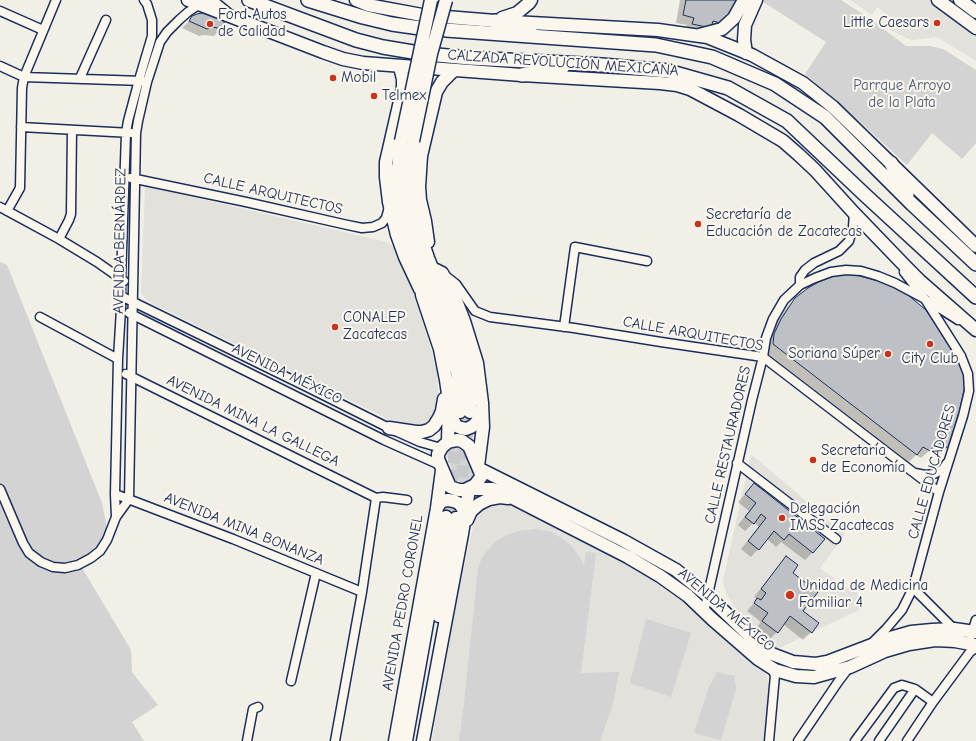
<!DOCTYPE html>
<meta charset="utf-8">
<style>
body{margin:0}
canvas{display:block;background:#f2efe6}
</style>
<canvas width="976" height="741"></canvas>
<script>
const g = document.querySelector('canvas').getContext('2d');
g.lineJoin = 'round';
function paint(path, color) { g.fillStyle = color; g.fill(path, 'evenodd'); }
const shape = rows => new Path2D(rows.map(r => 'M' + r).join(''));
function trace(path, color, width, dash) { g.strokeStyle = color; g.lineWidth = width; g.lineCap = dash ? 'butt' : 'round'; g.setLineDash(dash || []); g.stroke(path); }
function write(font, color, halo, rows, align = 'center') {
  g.font = font + ' "Comic Neue",sans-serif'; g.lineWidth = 4; g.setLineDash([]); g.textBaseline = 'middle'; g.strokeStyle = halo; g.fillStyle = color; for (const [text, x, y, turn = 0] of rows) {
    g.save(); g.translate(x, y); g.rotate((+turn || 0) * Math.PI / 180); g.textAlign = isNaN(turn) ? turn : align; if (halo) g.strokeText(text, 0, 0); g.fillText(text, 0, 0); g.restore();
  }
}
const built = shape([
 [850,0,971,0,976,3,976,61,937,37,911,40,890,30,896,21,877,7,872,15],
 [145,186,387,242,397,249,421,309,437,374,438,395,435,413,428,424,419,429,402,426,147,301,141,293],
 [751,454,845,534,820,568,847,588,855,586,863,608,775,650,735,608,726,593,723,581],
 [501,503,506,504,631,562,688,600,766,673,770,688,763,741,432,741,453,615,475,519,479,510,488,504]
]);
const green = shape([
 [760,0,841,0,869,18,906,46,930,46,943,49,976,70,976,143,962,159,932,133,907,165,857,119,805,74,826,42],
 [0,262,7,265,102,503,106,523,106,539,98,549,78,561,131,650,132,672,158,705,132,722,144,741,0,741],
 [456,445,461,446,465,451,473,471,473,474,471,479,466,482,461,482,456,480,447,457,447,455,449,449,450,447],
 [537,529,551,532,563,539,572,547,579,556,584,565,586,552,596,553,581,673,619,672,613,704,600,741,459,741,464,704,478,569,481,560,487,551,494,543,505,536,519,531],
 [646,619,691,633,671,697,630,683],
 [717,672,734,676,736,689,721,740,694,733,709,687]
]);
const shadow = shape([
 [680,0,736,0,716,31,685,32,687,25,676,23],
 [193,17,221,29,214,36,204,35,199,36,182,28],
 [795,299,959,409,947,448,940,455,930,450,921,458,916,455,909,462,766,352,767,343,774,328,787,307],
 [754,484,823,539,812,553,805,560,781,542,776,547,767,539,751,557,741,549,759,527,754,522,745,531,738,525,749,511,738,502],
 [786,557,802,611,811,632,803,640,783,624,777,632,769,640,755,629,761,622,747,611,757,599,754,597,779,565]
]);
const building = shape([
 [686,0,737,0,724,24,713,21,711,28,692,24,694,18,683,15,686,0],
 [202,13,225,20,222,29,213,27,207,29,189,21,192,16,197,14,202,13],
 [847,273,860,276,886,283,908,295,926,310,944,338,956,357,965,376,965,385,960,409,948,448,937,442,930,451,923,447,917,455,773,344,774,334,781,319,795,298,808,288,822,280,834,276,847,273],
 [754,483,825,539,813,553,789,534,784,540,774,531,759,550,748,541,766,518,761,514,754,524,745,517,756,503,745,494,754,483],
 [786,556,798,565,793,573,818,592,803,611,819,623,812,633,790,616,778,633,762,621,768,613,754,603,757,598,761,600,766,593,761,589,786,556]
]);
const secondaryTunnel = shape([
 [457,513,470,412],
 [446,517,460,417]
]);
const street = shape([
 [0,11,43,30],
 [0,66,24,77,143,81],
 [80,78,106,20],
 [21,127,131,133],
 [131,178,246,202,343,224,362,228,373,227,382,223,386,218,389,207],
 [0,207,59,239,97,262,124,281],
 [7,211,20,188,22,88,24,77,56,0],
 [59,239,69,220,71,214,72,130],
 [447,277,456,284,475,311,490,317,574,328,661,342,763,357,939,492],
 [800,285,800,277,805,270,814,263,839,251,849,241,853,227,854,213],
 [121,296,307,387,389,428,420,442,441,448],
 [129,313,384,440,440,465],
 [40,317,118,359],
 [564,327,575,247,647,261],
 [126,374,376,498],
 [737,463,836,539],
 [915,473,925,475,934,474,943,469,947,463],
 [0,489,23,543,29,553,41,562,53,567,65,568,78,565,91,558,100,551,107,540,116,517,129,499,136,133,138,121,147,82,160,42,167,32,179,20,188,12,200,4],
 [115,494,233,539,362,592],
 [376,498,383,497,407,500],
 [116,517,115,494,118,359,121,309,121,279,126,133,128,121,139,80,152,36,152,20,147,4,144,0],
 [913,588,954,629],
 [704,612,752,400,763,357,766,338,773,319,784,300,800,285,815,278,831,272,846,270,861,271,878,276,895,283,925,299,958,320],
 [971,636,976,620],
 [872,643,886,629,902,610,913,588,939,492,963,416,969,391,968,374,961,356,925,299,904,272],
 [291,681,316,573],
 [247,741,253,709,258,707],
 [335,741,362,592,376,498],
 [769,741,775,675,771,668],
 [798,741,838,682,850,666],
 [855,741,894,688,902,685,915,689],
 [879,741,915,689,933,702],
 [907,741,933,702,970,652,976,648]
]);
const secondary = shape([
 [188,0,323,52,343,59,363,63,522,75,660,83,677,85,690,89,739,115,783,141,799,155,815,170,854,213,906,267,920,281,976,330],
 [356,0,368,5,422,15,495,21,658,30,707,37,752,55,803,83,833,107,976,246],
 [938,0,976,28],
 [960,0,976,12],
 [502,18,517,13,529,3,531,0],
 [699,35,722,29,734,18,744,0],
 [746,53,744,40,745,25,756,0],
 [400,67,403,79,403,88,386,162,386,177,389,202,397,235,405,257,420,289],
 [401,141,398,167,398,187,399,198,406,230,419,266,448,340,457,372,459,387,460,412],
 [413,141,410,157,408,184,409,194,413,214,428,258,451,315,460,341,469,381,470,392,470,412],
 [428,242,425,221,420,200,419,187,421,156,436,92,442,82,454,70],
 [436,270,442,273,453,293,464,321,477,363,482,403,483,427,478,466],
 [422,295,440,349,446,380,449,401,448,442],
 [451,412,452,418,456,426,461,428,466,429,471,427,475,424,478,420,481,410],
 [389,428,416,432,422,432,429,430,434,426,439,418,442,411,444,399],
 [457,440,462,441,469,446,481,474,481,477,475,485,465,490,459,490,450,487,438,459,438,454,442,447,448,442,457,440],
 [480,469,624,541,676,570,708,596,758,644,772,654,793,662,816,664,827,662,890,638,911,632,932,630,954,629,976,632],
 [437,508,440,503,442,501,448,500,454,501,460,504,463,509,465,516],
 [467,520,471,511,479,504,489,499,500,497,508,498],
 [439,616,456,518],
 [395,741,437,508,442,470],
 [406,741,446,517],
 [423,741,462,534,469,489,493,489,501,492,628,557,660,576,688,596,712,619,758,659,775,670,796,676,814,677,850,667,885,651,909,644,935,640,955,641,976,645]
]);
const primary = shape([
 [209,0,226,14],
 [249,0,356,40,383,47,413,52],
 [308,0,363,17,392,24,420,28],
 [495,21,530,30],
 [446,30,656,45,712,57,775,84,825,117,912,204,976,264],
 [437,55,470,58,602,65,668,71,728,88,787,121,864,194,976,297],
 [522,75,562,68],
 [891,163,907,194]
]);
const secondaryBridge = shape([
 [401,141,431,0],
 [413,141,431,54,446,0]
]);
const markers = [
 [937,23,4,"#c8321e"],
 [210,24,4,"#c8321e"],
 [333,78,4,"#c8321e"],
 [374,96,4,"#c8321e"],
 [698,224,4,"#c8321e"],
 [335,327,4,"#c8321e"],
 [930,344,4,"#c8321e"],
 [888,354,4,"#c8321e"],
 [813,460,4,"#c8321e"],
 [782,518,4,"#c8321e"],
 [790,595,5,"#c8321e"]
];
const poiNames = [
 ["Ford Autos",218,15],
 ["de Calidad",218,32],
 ["Little Caesars",929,23,"right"],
 ["Mobil",341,78],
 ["Telmex",382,96],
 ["Secretaría de",706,215],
 ["Educación de Zacatecas",706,232],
 ["CONALEP",343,318],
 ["Zacatecas",343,335],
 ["Soriana Súper",880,354,"right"],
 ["City Club",930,359,"center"],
 ["Secretaría",821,451],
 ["de Economía",821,468],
 ["Delegación",790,509],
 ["IMSS Zacatecas",790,526],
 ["Unidad de Medicina",799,586],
 ["Familiar 4",799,603]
];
const streetNames = [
 ["CALZADA REVOLUCIÓN MEXICANA",563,63,4],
 ["CALLE ARQUITECTOS",273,194,13],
 ["AVENIDA BERNÁRDEZ",120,241,-89],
 ["CALLE ARQUITECTOS",693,334,10],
 ["AVENIDA MÉXICO",287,374,26],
 ["AVENIDA MINA LA GALLEGA",253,421,26],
 ["CALLE RESTAURADORES",728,445,-77],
 ["CALLE EDUCADORES",932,472,-74],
 ["AVENIDA MINA BONANZA",244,529,22],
 ["AVENIDA PEDRO CORONEL",403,603,-80],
 ["AVENIDA MÉXICO",726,610,40]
];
const parkNames = [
 ["Parrque Arroyo",902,86],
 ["de la Plata",902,103]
];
paint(built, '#e2e1dc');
paint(green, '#d2d3d2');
paint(shadow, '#0003');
paint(building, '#bdc0c4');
trace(building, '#1b2f5e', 1);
trace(secondaryTunnel, '#c7c9cb', 12, [12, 6]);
trace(street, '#1b2f5e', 11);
trace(secondary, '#1b2f5e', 15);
trace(primary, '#1b2f5e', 16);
trace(street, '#fbf7ec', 8);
trace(secondary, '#fbf7ec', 12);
trace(primary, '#fbf7ec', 13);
trace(secondaryBridge, '#1b2f5e', 15, []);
trace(secondaryBridge, '#fbf7ec', 12);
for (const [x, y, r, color] of markers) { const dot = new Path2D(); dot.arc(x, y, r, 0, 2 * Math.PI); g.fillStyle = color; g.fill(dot); trace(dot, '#fbf7ec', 1.5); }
write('15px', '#1b2f5e', '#fbf7ec', poiNames, 'left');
write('15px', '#1b2f5e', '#fbf7ec', streetNames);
write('15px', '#49587b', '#fbf7ec', parkNames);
</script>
